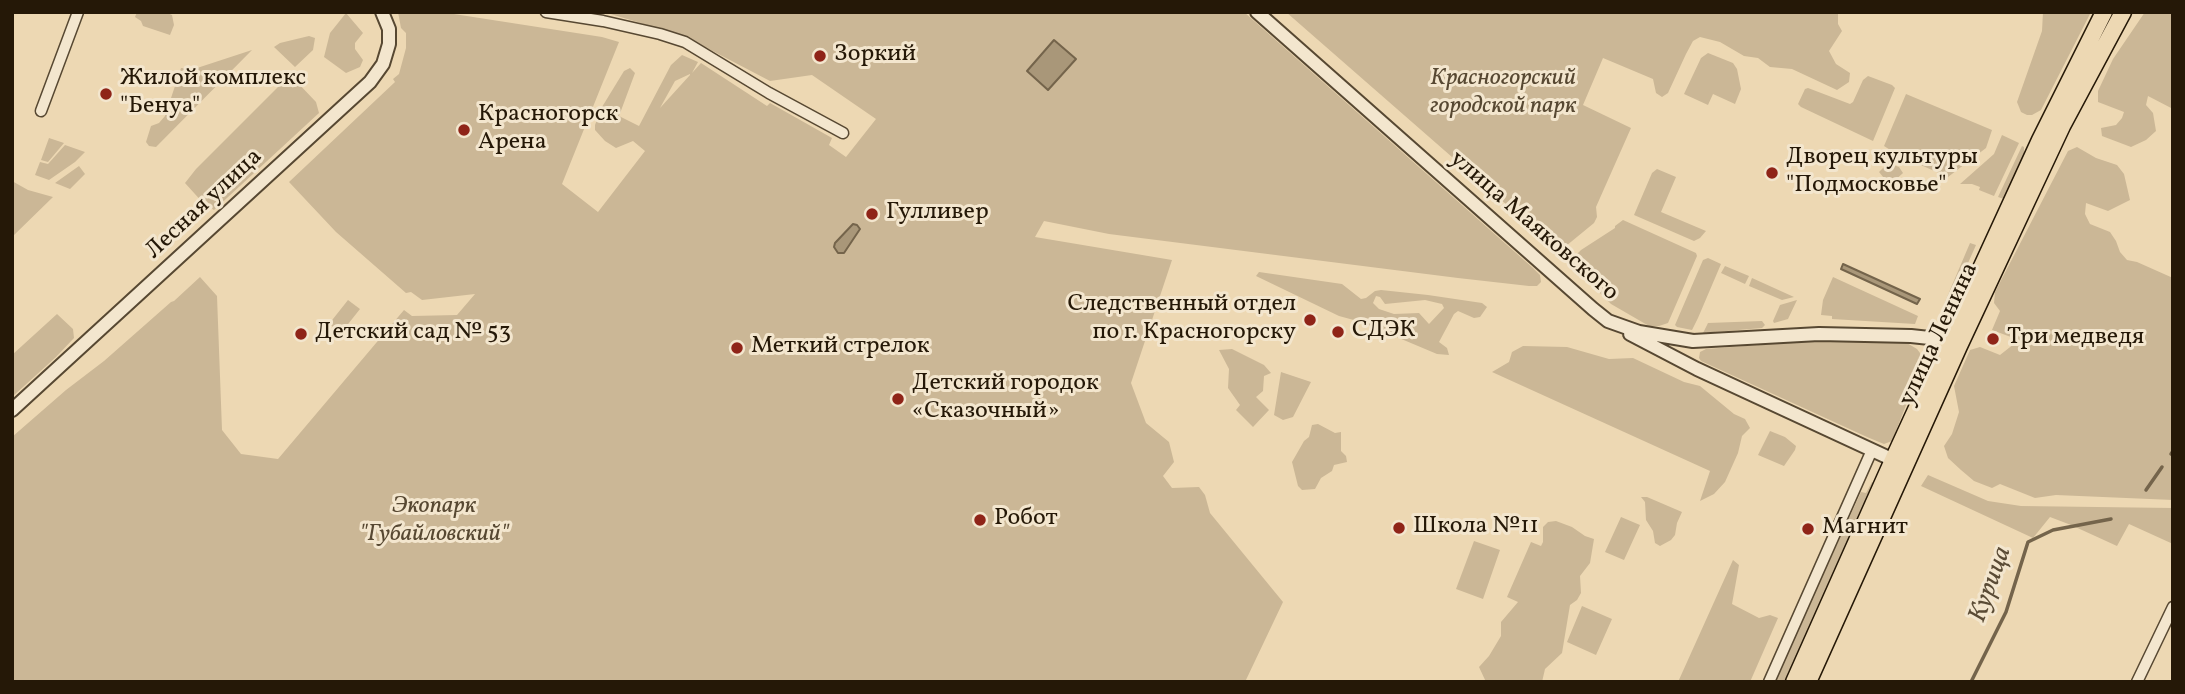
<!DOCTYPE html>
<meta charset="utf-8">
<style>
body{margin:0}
#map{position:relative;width:2185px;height:694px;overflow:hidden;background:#edd8b3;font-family:Vollkorn,serif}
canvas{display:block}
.frame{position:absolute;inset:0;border:14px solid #251807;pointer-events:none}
</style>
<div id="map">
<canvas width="2185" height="694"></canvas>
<div class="frame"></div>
</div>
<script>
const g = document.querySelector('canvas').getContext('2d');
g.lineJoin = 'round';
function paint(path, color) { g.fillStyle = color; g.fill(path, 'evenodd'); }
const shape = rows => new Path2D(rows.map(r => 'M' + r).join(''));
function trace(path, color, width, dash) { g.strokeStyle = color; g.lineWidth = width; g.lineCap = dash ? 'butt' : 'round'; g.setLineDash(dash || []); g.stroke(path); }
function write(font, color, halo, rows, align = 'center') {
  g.font = font + ' Vollkorn,serif'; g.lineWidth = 6; g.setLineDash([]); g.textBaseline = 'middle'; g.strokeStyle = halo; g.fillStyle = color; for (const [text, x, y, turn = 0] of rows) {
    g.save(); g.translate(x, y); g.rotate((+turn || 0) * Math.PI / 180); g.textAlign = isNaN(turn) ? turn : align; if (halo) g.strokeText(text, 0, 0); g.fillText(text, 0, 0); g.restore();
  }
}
const green = shape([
 [137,12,165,12,172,15,174,25,170,35,143,26,141,21,135,17],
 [398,12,441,12,602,37,619,42,562,184,598,212,645,151,633,141,616,148,605,141,595,130,595,125,602,107,624,71,630,68,635,73,619,116,639,126,671,65,682,55,698,62,692,73,701,63,767,106,770,103,832,138,829,145,846,157,876,119,812,75,770,81,684,36,604,12,1244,12,1533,268,1540,275,1541,282,1537,286,1529,286,1458,278,1109,234,1044,221,1035,237,1172,260,1131,383,1146,423,1169,442,1174,462,1163,476,1172,488,1199,487,1205,495,1210,513,1283,602,1245,682,12,682,12,437,66,390,104,361,171,302,174,301,200,277,217,296,222,430,241,454,278,459,404,310,412,316,457,315,475,294,422,300,411,292,406,293,336,232,289,182,395,82,393,79,399,74,406,48,406,33,401,28],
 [690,74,690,75,660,108,675,81],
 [1286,12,1838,12,1838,24,1842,31,1829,51,1836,64,1850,73,1849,82,1837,90,1792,69,1770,67,1758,58,1744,56,1720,42,1700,37,1693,41,1686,54,1668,93,1662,97,1656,93,1653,79,1603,58,1583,105,1631,128,1596,207,1597,217,1594,223,1566,246,1555,247],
 [2043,12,2091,12,2041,110,2032,115,2027,115,2021,112,2017,102,2042,31],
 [2145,12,2173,12,2173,109,2148,96,2146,105,2153,113,2156,131,2146,140,2131,147,2102,136,2101,128,2116,125,2122,118,2124,112,2098,102,2098,91,2113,59],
 [346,13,363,33,355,43,355,49,363,60,360,67,346,73,324,57,330,33],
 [309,36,315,38,313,50,295,67,274,47,280,43],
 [252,50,156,147,149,146,146,142,151,126,159,123,165,116,181,68,194,69],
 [1708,53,1733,63,1737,69,1741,89,1735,104,1713,94,1708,105,1684,94,1701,58],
 [1868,76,1892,85,1895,88,1873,141,1801,107,1798,104,1805,89,1808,88,1850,104,1853,102,1863,80],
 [288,77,296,81,316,102,319,113,214,210,204,204,185,183,196,169],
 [1906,94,1992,130,1986,148,1948,177,1898,155,1884,146],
 [2002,135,2019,143,1994,196,1979,190,1980,187,1972,184,1960,184,1994,154],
 [49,138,64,143,48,162,41,160],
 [65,145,85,152,75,162,49,180,35,175,40,162,48,164],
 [2022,146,2024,147,2024,156,2004,199,1998,197],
 [2077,147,2096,158,2117,165,2124,174,2130,200,2108,211,2086,203,2085,214,2090,224,2110,232,2116,241,2120,252,2127,260,2137,262,2173,278,2173,500,2056,495,2035,498,2000,484,1992,488,1974,481,1961,470,1948,458,1944,446,1952,434,1959,412,1954,386,1970,350,1980,347,2000,355,2019,340,1992,330,2000,311,1994,303,1995,292,2068,151],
 [1888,163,1899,167,1903,173,1892,183,1888,183,1879,172],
 [79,166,85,174,70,189,55,183],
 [1657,169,1676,177,1661,212,1706,231,1700,238,1694,241,1634,215,1652,173],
 [12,181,28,190,53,197,12,237],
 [1623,220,1696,253,1697,256,1668,323,1659,326,1649,326,1611,304,1570,263,1573,258,1581,250,1615,228,1615,226],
 [1970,243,1976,245,1949,306,1944,304],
 [1708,258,1721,264,1698,318,1692,330,1677,327,1675,325,1703,260],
 [1725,266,1749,276,1745,284,1721,273],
 [1259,272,1342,284,1361,299,1366,298,1375,291,1381,290,1428,295,1482,303,1487,307,1480,317,1474,318,1458,311,1454,314,1439,342,1447,348,1449,355,1437,354,1361,322,1339,316,1256,276],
 [1376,296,1380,297,1385,304,1425,300,1442,304,1444,308,1429,324,1419,313,1394,314,1379,309,1373,303],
 [1833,277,1918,316,1915,324,1832,319,1832,316,1821,315,1823,300],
 [1752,278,1794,297,1782,300,1749,286],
 [348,300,360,309,341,333,329,324],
 [1797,300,1788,319,1774,323,1773,321,1780,305],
 [57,314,73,329,74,338,56,357,12,397,12,355],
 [1762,321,1765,325,1762,328,1703,333,1708,323],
 [1811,341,1907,343,1917,349,1920,353,1921,367,1892,441,1884,444,1867,437,1701,361,1699,358,1700,352,1706,349],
 [1523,346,1567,347,1609,359,1633,358,1684,382,1700,386,1734,414,1745,419,1750,428,1742,436,1738,453,1725,482,1714,494,1700,501,1710,471,1492,372,1509,362,1512,352],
 [1232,349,1264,365,1271,373,1264,376,1263,391,1256,397,1269,410,1253,427,1236,410,1240,405,1228,388,1229,369,1219,350],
 [1281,372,1311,382,1293,417,1283,420,1274,415],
 [1318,424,1335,433,1341,432,1341,451,1346,456,1347,462,1334,465,1332,471,1321,478,1315,489,1302,490,1298,486,1292,462,1304,441,1309,437,1312,425],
 [1770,431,1785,437,1796,446,1795,450,1784,466,1758,455],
 [1928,475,1988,501,2021,506,2173,508,2173,544,2129,524,2117,546,2071,525,2050,517,2033,538,1921,486],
 [1872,482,1875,483,1784,682,1774,682,1861,492,1866,493],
 [1641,497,1647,497,1682,512,1677,523,1675,535,1671,540,1660,546,1655,543,1653,531,1646,520,1645,502],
 [1621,517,1640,525,1624,560,1605,552],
 [1556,521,1572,527,1585,536,1594,539,1590,563,1580,576,1581,593,1577,600,1570,605,1562,653,1545,669,1542,682,1486,682,1479,667,1489,656,1501,636,1501,622,1518,602,1507,597,1531,542,1541,546,1543,542,1543,527,1548,522],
 [1474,541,1500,550,1483,599,1456,589],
 [1733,560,1739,565,1732,604,1759,618,1770,615,1778,618,1750,682,1678,682],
 [1582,606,1612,619,1596,655,1567,642]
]);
const water = shape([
 [1054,40,1076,59,1048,90,1027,71,1054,40],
 [853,224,857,225,860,229,844,253,838,253,834,247,835,243,853,224],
 [1843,264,1920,299,1917,304,1841,269,1843,264]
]);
const stream = shape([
 [2171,454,2173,451],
 [2146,490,2162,467],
 [1971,682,2006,612,2028,542,2053,530,2111,519]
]);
const minor = shape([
 [546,12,603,21,660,34,685,42,769,93,843,133],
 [41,111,78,12],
 [1769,682,1872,450],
 [2137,682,2173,607]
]);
const tertiary = shape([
 [1257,12,1593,309,1608,321,1639,332,1693,341,1819,334,1911,336,1948,340,1956,344],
 [1630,334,1697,369,1900,463],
 [12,410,370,82,383,64,389,44,389,29,382,12]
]);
const primary = shape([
 [1794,682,1893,460,2040,140,2104,12],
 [1808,682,1959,346,2062,126,2123,12]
]);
const markers = [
 [820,56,7,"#8f2418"],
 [106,94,7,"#8f2418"],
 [464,130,7,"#8f2418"],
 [1772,173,7,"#8f2418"],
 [872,214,7,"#8f2418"],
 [1310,320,7,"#8f2418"],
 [1338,332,7,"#8f2418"],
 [301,334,7,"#8f2418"],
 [1993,339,7,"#8f2418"],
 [737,348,7,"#8f2418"],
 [898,399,7,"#8f2418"],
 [980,520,7,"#8f2418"],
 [1399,528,7,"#8f2418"],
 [1808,529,7,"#8f2418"]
];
const poiNames = [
 ["Зоркий",834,56],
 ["Жилой комплекс",120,80],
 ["\"Бенуа\"",120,108],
 ["Красногорск",478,116],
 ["Арена",478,144],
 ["Дворец культуры",1786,159],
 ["\"Подмосковье\"",1786,187],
 ["Гулливер",886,214],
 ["Следственный отдел",1296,306,"right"],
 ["по г. Красногорску",1296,334,"right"],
 ["СДЭК",1352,332],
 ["Детский сад № 53",315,334],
 ["Три медведя",2007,339],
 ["Меткий стрелок",751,348],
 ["Детский городок",912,385],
 ["«Сказочный»",912,413],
 ["Робот",994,520],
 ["Школа №11",1413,528],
 ["Магнит",1822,529]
];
const parkNames = [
 ["Красногорский",1503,80],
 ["городской парк",1503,108],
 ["Экопарк",434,508],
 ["\"Губайловский\"",434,536]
];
const streetNames = [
 ["Лесная улица",205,205,-43],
 ["улица Маяковского",1533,227,41],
 ["улица Ленина",1940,335,-65]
];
const waterNames = [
 ["Курица",1992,585,-70]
];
paint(green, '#cbb796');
paint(water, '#a99779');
trace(water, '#74644b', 2);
trace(stream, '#74644b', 3.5);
trace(minor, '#574832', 13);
trace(tertiary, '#574832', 16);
trace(primary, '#251807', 19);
trace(minor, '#f3e6ce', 10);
trace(tertiary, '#f3e6ce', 12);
trace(primary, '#edd8b3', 16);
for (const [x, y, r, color] of markers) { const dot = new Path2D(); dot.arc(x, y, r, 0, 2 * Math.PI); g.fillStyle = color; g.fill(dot); trace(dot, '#f3e6ce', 2.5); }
write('24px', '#251807', '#f3e6ce', poiNames, 'left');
write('italic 24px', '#574832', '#f3e6ce', parkNames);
write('24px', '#251807', '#f3e6ce', streetNames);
write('italic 26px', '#5a4b35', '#f3e6ce', waterNames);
</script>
